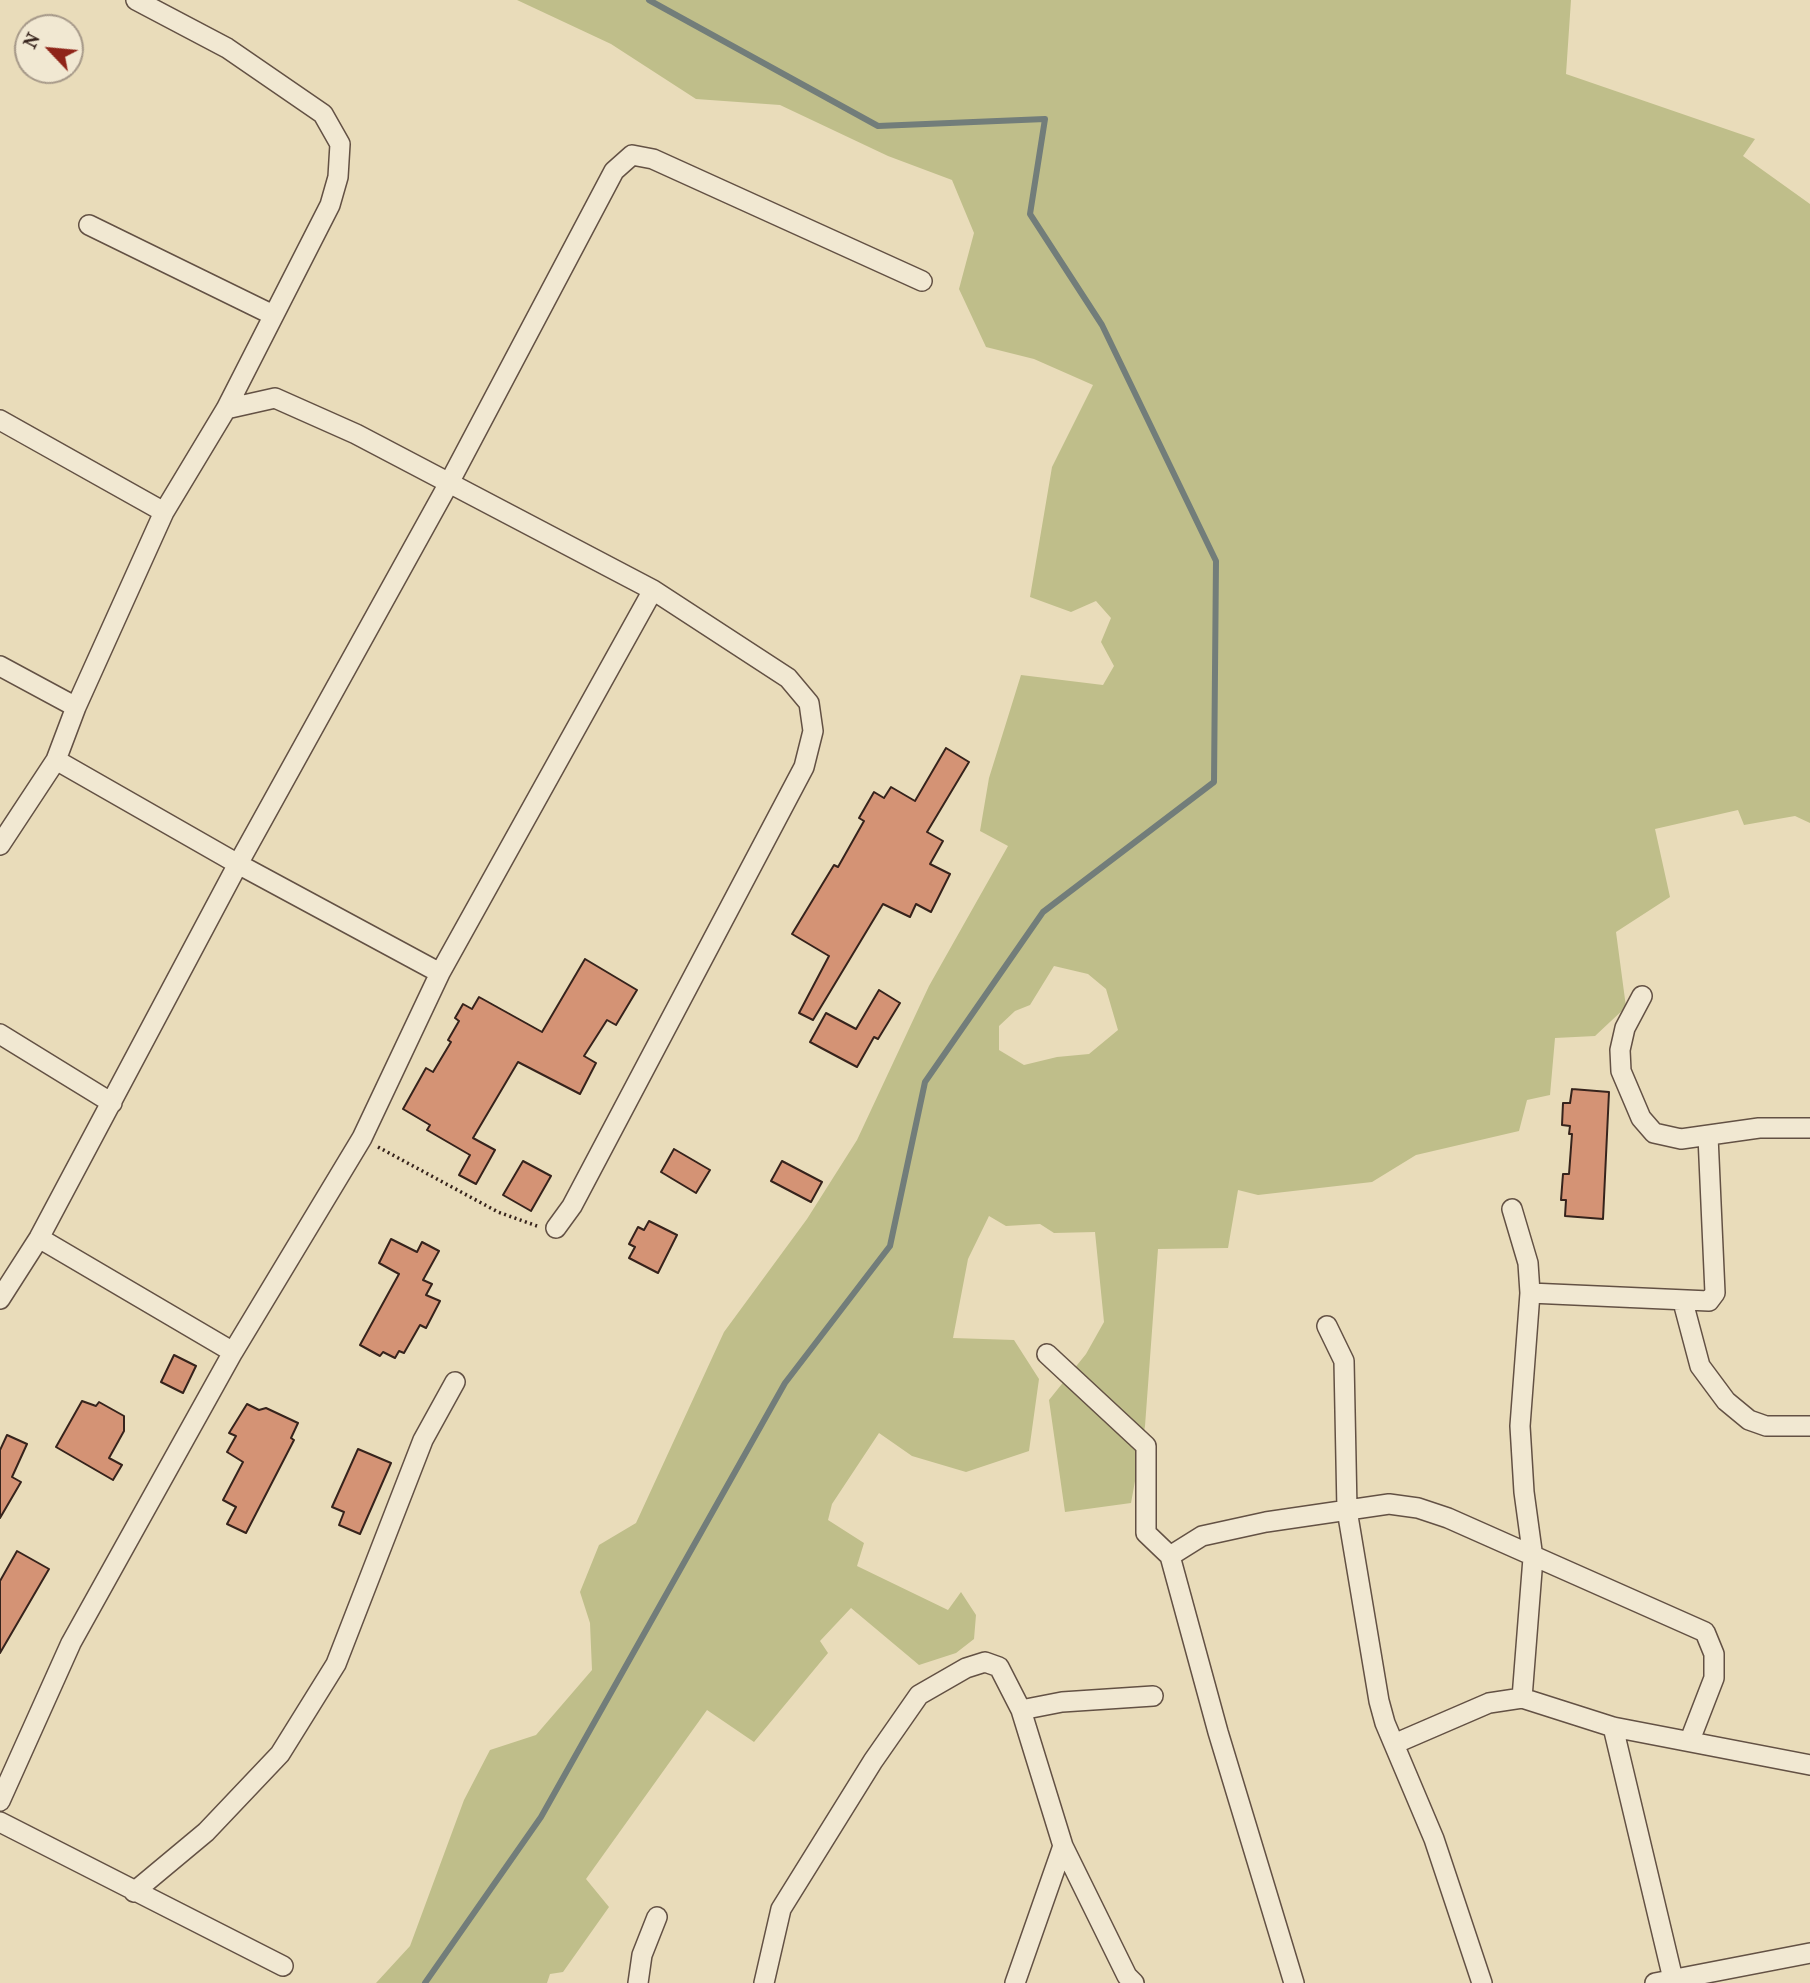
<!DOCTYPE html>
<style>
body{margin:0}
#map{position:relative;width:1810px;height:1983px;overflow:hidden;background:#e9dcba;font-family:"IM FELL French Canon",serif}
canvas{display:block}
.north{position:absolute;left:14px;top:14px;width:70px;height:70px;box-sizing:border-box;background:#f1e8d2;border:2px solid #a69989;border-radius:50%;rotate:296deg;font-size:19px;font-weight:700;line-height:28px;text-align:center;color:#36231c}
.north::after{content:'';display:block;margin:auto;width:24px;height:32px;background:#8f2418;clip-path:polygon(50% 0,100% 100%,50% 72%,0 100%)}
</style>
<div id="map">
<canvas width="1810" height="1983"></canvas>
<div class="north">N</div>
</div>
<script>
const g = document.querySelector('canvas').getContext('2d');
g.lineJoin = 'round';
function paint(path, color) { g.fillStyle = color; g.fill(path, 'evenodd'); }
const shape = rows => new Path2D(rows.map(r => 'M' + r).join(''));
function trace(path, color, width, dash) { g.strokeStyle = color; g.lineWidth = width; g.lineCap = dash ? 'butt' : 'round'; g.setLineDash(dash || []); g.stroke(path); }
const green = shape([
 [517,0,1571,0,1566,74,1755,139,1743,156,1810,204,1810,823,1795,816,1744,825,1738,810,1655,829,1670,897,1616,932,1626,1007,1595,1036,1555,1038,1550,1095,1527,1100,1519,1131,1416,1155,1372,1182,1258,1195,1238,1190,1228,1248,1158,1249,1145,1426,1131,1503,1065,1512,1049,1400,1086,1354,1104,1322,1095,1232,1054,1233,1040,1224,1006,1226,989,1216,968,1259,953,1338,1014,1340,1039,1379,1029,1451,966,1472,912,1456,879,1433,832,1504,828,1520,864,1543,857,1566,948,1610,961,1592,976,1615,974,1639,956,1653,919,1665,851,1608,820,1641,828,1653,754,1742,707,1710,586,1879,609,1907,563,1972,550,1974,547,1983,376,1983,410,1946,464,1800,490,1750,536,1735,592,1670,590,1623,580,1592,599,1545,636,1523,724,1332,807,1219,857,1140,929,986,1008,846,980,831,989,778,1021,675,1103,685,1114,666,1101,642,1111,618,1096,601,1071,612,1030,597,1052,467,1093,385,1034,359,986,347,959,289,974,233,952,180,888,156,780,105,696,99,611,44],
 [1054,966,1088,974,1106,989,1118,1030,1089,1054,1057,1057,1024,1065,999,1050,999,1026,1015,1011,1030,1005]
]);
const stream = shape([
 [425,1983,541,1817,785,1383,890,1246,925,1082,1043,912,1214,782,1216,561,1102,325,1030,214,1045,119,878,126,649,0]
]);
const building = shape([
 [946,748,969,762,927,832,943,841,930,864,950,874,931,912,916,904,910,917,883,904,813,1020,799,1013,829,956,792,934,834,865,838,867,864,821,859,818,874,792,884,798,891,787,915,801,946,748],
 [585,959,637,990,616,1025,607,1020,584,1056,596,1063,580,1094,518,1062,473,1138,495,1150,476,1184,459,1175,470,1155,427,1130,430,1125,403,1109,426,1068,433,1072,451,1042,448,1040,459,1021,455,1018,463,1004,472,1009,479,997,542,1032,585,959],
 [879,990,900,1003,878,1039,874,1037,857,1067,810,1042,826,1013,856,1029,879,990],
 [1572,1089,1609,1092,1603,1219,1565,1216,1566,1200,1561,1200,1563,1174,1569,1174,1572,1134,1569,1134,1570,1126,1562,1125,1563,1103,1570,1103,1572,1089],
 [674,1149,710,1170,696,1193,661,1172,674,1149],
 [523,1161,551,1176,531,1211,503,1195,523,1161],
 [782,1161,822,1182,811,1202,771,1181,782,1161],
 [649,1221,677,1235,658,1273,629,1258,635,1247,629,1244,638,1227,644,1230,649,1221],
 [391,1239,417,1252,422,1242,439,1251,423,1280,432,1284,426,1295,440,1301,426,1328,420,1325,404,1353,399,1351,395,1358,383,1352,380,1356,360,1345,399,1274,379,1263,391,1239],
 [174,1355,196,1366,183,1393,161,1382,174,1355],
 [82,1401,96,1406,99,1402,124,1416,124,1431,109,1458,122,1465,113,1480,56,1447,82,1401],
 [247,1404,259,1410,266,1408,298,1423,291,1438,294,1440,246,1533,227,1524,236,1507,223,1500,243,1462,227,1452,236,1436,229,1433,247,1404],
 [7,1435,27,1444,12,1477,21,1482,0,1518,0,1450,7,1435],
 [358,1449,391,1463,360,1534,339,1525,344,1512,332,1507,358,1449],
 [17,1551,49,1569,0,1653,0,1581,17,1551]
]);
const path = shape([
 [378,1147,498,1212,537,1226]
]);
const street = shape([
 [89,225,273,315],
 [226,409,275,398,356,434,653,590,788,678,809,703,813,731,804,767,572,1206,556,1228],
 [0,420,164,512],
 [0,666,76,707],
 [0,845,56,760,76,707,164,512,226,409,330,205,338,177,340,144,323,114,227,48,136,0],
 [440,973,238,864,449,483,614,171,632,155,653,159,922,281],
 [1642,996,1625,1028,1620,1050,1621,1071,1641,1118,1654,1133,1681,1139,1759,1128,1810,1128],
 [0,1034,112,1103],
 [1512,1209,1528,1263,1530,1293,1520,1426,1524,1492,1533,1558,1522,1698,1613,1727,1810,1765],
 [39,1238,233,1352],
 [1530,1293,1709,1301,1715,1293,1708,1136],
 [0,1299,39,1238,238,864,56,760],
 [1683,1302,1700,1366,1726,1401,1749,1420,1766,1426,1810,1426],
 [1327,1326,1344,1361,1347,1510,1379,1701,1385,1723,1434,1839,1482,1983],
 [1047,1354,1146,1446,1146,1533,1170,1556],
 [1021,1710,1062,1702,1153,1696],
 [1613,1727,1673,1979],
 [1394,1744,1489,1703,1522,1698],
 [0,1801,71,1643,233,1352,362,1138,440,973,653,590],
 [0,1822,283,1966],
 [1063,1846,1127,1976,1134,1983],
 [134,1892,206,1832,280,1754,336,1664,423,1440,455,1382],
 [638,1983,642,1955,657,1917],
 [764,1983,781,1909,873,1761,919,1695,966,1668,985,1662,999,1667,1021,1710,1063,1846,1015,1983],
 [1294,1983,1218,1732,1170,1556,1202,1536,1266,1522,1389,1504,1418,1508,1448,1518,1705,1632,1714,1654,1714,1678,1690,1740],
 [1655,1983,1810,1953]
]);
paint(green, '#bfbe8a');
trace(stream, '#727d7a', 6);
paint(building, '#d49375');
trace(building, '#36231c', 2);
trace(street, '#635144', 22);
trace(path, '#36231c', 3.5, [2, 3.5]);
trace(street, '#f1e8d2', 19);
</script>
